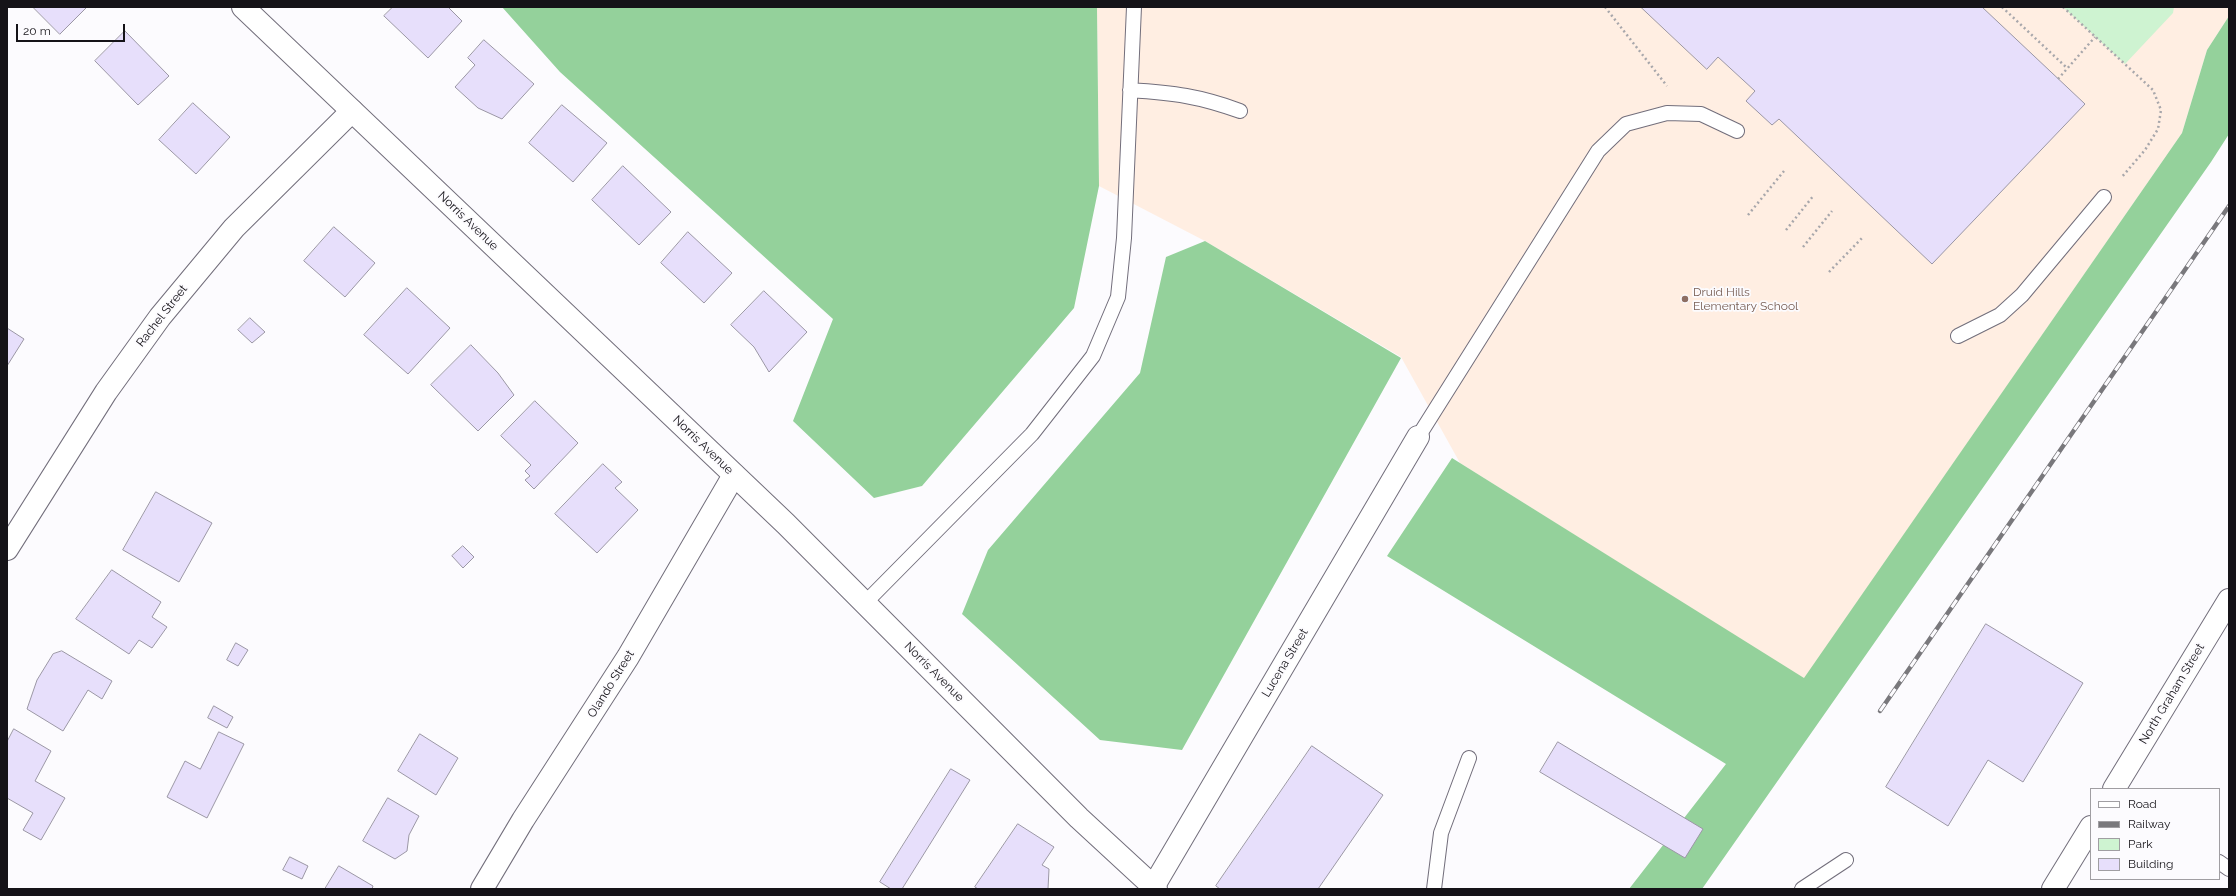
<!DOCTYPE html>
<html>
<head>
<meta charset="utf-8">
<style>
  body { margin:0 }
  #map { position:relative; width:2236px; height:896px; overflow:hidden; background:#fcfbfe; font-family:Raleway,sans-serif }
  canvas { display:block }
  .frame { position:absolute; inset:0; border:8px solid #151318; pointer-events:none }
  .legend { position:absolute; left:2090px; top:788px; width:130px; height:92px; box-sizing:border-box; background:#fcfbfe; border:1px solid #a09ea2; margin:0; padding:5px 7px; list-style:none; font-size:12px; color:#151318 }
  .legend li { display:flex; align-items:center; gap:8px; height:20px }
  .legend b { width:20px; border:1px solid #a09ea2 }
  .scale { position:absolute; left:16px; top:24px; width:109px; height:18px; box-sizing:border-box; border:2px solid #151318; border-top:0; padding-left:5px; font-size:12px; line-height:14px; white-space:nowrap; color:#151318; -webkit-text-stroke:3px #fcfbfe; paint-order:stroke }
</style>
</head>
<body>
<div id="map">
<canvas width="2236" height="896"></canvas>
<div class="frame"></div>
<ul class="legend">
<li><b style="height:5px;background:#fff"></b>Road</li>
<li><b style="height:5px;background:#79787c"></b>Railway</li>
<li><b style="height:11px;background:#cef3d1"></b>Park</li>
<li><b style="height:11px;background:#e7dffb"></b>Building</li>
</ul>
<div class="scale">20 m</div>
</div>
<script>
const context = document.querySelector('canvas').getContext('2d');
context.lineJoin = 'round';
function fillPath(path, color) {
  context.fillStyle = color;
  context.fill(path, 'evenodd');
}
function strokePath(path, color, width, dash) {
  context.strokeStyle = color;
  context.lineWidth = width;
  context.lineCap = dash ? 'butt' : 'round';
  context.setLineDash(dash || []);
  context.stroke(path);
}
function drawText(font, color, halo, rows, align = 'center') {
  context.font = font + ' Raleway,sans-serif';
  context.lineWidth = 3.5;
  context.setLineDash([]);
  context.textBaseline = 'middle';
  context.strokeStyle = halo;
  context.fillStyle = color;
  for (const [text, x, y, turn = 0] of rows) {
    context.save();
    context.translate(x, y);
    context.rotate((+turn || 0) * Math.PI / 180);
    context.textAlign = isNaN(turn) ? turn : align;
    if (halo) context.strokeText(text, 0, 0);
    context.fillText(text, 0, 0);
    context.restore();
  }
}
const education = new Path2D(`
  M1097,7H2229V16L2207,50L2182,133L1804,679L1460,463L1401,357L1205,241L1099,186Z`);
const green = new Path2D(`
  M2063,7H2174L2173,13L2125,64Z`);
const forest = new Path2D(`
  M502,7H1097L1099,186L1074,308L922,486L874,498L793,421L833,319L560,72Z
  M2229,16V134L2211,162L1702,889H1629L1726,764L1387,556L1452,458L1804,678L2182,133L2207,50Z
  M1205,241L1401,358L1182,750L1100,740L962,614L988,550L1140,373L1166,257Z`);
const building = new Path2D(`
  M33,7H87L60,34Z
  M393,7H448L462,21L428,58L384,16Z
  M1641,7H1982L2085,104L1932,264L1779,119L1772,125L1746,101L1755,91L1718,57L1707,69Z
  M125,31L169,76L138,105L95,61Z
  M484,40L534,84L502,119L478,108L455,87L475,65L468,58Z
  M193,103L230,137L196,174L159,140Z
  M562,105L607,143L573,182L529,143Z
  M623,166L671,212L639,245L592,200Z
  M334,227L375,263L345,297L304,261Z
  M688,232L732,273L704,303L661,263Z
  M407,288L450,328L408,374L364,335Z
  M764,291L807,332L769,372L754,347L731,325Z
  M250,318L265,332L252,343L238,330Z
  M7,328L24,339L7,366Z
  M471,345L498,373L514,395L478,431L431,385Z
  M535,401L578,443L534,489L525,480L530,476L525,471L531,465L501,436Z
  M603,464L622,482L615,488L638,510L597,553L555,514Z
  M156,492L212,523L179,582L123,550Z
  M463,546L474,557L463,568L452,556Z
  M112,570L161,602L152,617L167,627L152,648L139,640L129,654L76,619Z
  M1986,624L2083,683L2023,782L1988,760L1948,826L1886,787Z
  M236,643L248,650L238,666L227,660Z
  M62,651L112,681L102,699L88,690L63,731L27,709L37,680L53,654Z
  M214,706L233,717L227,728L208,718Z
  M14,729L51,751L35,781L65,798L41,840L23,830L33,813L7,798V742Z
  M219,732L244,744L207,818L167,797L185,761L200,769Z
  M420,734L458,758L436,795L398,771Z
  M1558,742L1703,829L1685,858L1540,772Z
  M1312,746L1383,795L1318,889H1220L1216,886Z
  M951,769L970,780L902,889H891L880,882Z
  M388,798L419,816L409,835L407,851L395,859L363,841Z
  M1018,824L1054,847L1042,865L1049,869L1048,889H978L975,887Z
  M290,857L308,866L302,879L283,870Z
  M339,866L373,886L372,889H325Z`);
const path = new Path2D(`
  M1605,7L1667,86
  M2002,7L2067,68
  M2063,7L2153,90L2161,110L2158,129L2145,150L2121,178
  M2058,79L2095,37
  M1748,215L1784,171
  M1786,230L1814,195
  M1803,247L1832,211
  M1829,272L1863,237`);
const lane = new Path2D(`
  M1130,90C1174,93 1199,96 1240,111
  M1958,336L2000,315L2022,295L2104,197
  M1418,437L1598,151L1626,124L1667,113L1701,114L1737,131
  M865,603L1032,434L1093,356L1118,297L1124,238L1134,7
  M2219,862L2229,869
  M1434,889L1441,833L1469,758
  M1802,889L1846,860`);
const street = new Path2D(`
  M7,549L106,392L160,317L234,228L352,111
  M482,889L523,820L628,657L734,475
  M1152,889L1418,437`);
const secondary = new Path2D(`
  M243,7L786,524L1079,818L1156,889
  M2114,789L2229,600
  M2053,889L2091,827`);
const rail = new Path2D(`
  M1880,711L2229,206`);
const markers = [
  [1685,299,4,"#8d6e63"]
];
const streetNames = [
  ["Norris Avenue",468,221,44],
  ["Rachel Street",162,316,-52],
  ["Norris Avenue",703,445,44],
  ["Lucena Street",1285,663,-59],
  ["Norris Avenue",934,672,45],
  ["Olando Street",611,684,-58],
  ["North Graham Street",2172,694,-59]
];
const educationNames = [
  ["Druid Hills",1693,292],
  ["Elementary School",1693,306]
];
fillPath(education, '#ffeee2');
fillPath(green, '#cef3d1');
fillPath(forest, '#94d19b');
fillPath(building, '#e7dffb');
strokePath(building, '#9b97a5', 1);
strokePath(lane, '#726e7b', 16);
strokePath(street, '#726e7b', 24);
strokePath(secondary, '#726e7b', 24);
strokePath(path, '#a8a7ab', 2.5, [2, 3]);
strokePath(lane, '#fff', 14);
strokePath(street, '#fff', 22);
strokePath(secondary, '#fff', 22);
strokePath(rail, '#79787c', 4.5);
strokePath(rail, '#fcfbfe', 3, [9]);
for (const [x, y, r, color] of markers) {
  const dot = new Path2D();
  dot.arc(x, y, r, 0, 2 * Math.PI);
  context.fillStyle = color;
  context.fill(dot);
  strokePath(dot, '#fcfbfe', 1.5);
}
drawText('12px', '#151318', '#fcfbfe', streetNames);
drawText('12px', '#785e54', '#fcfbfe', educationNames, 'left');
</script>
</body>
</html>
